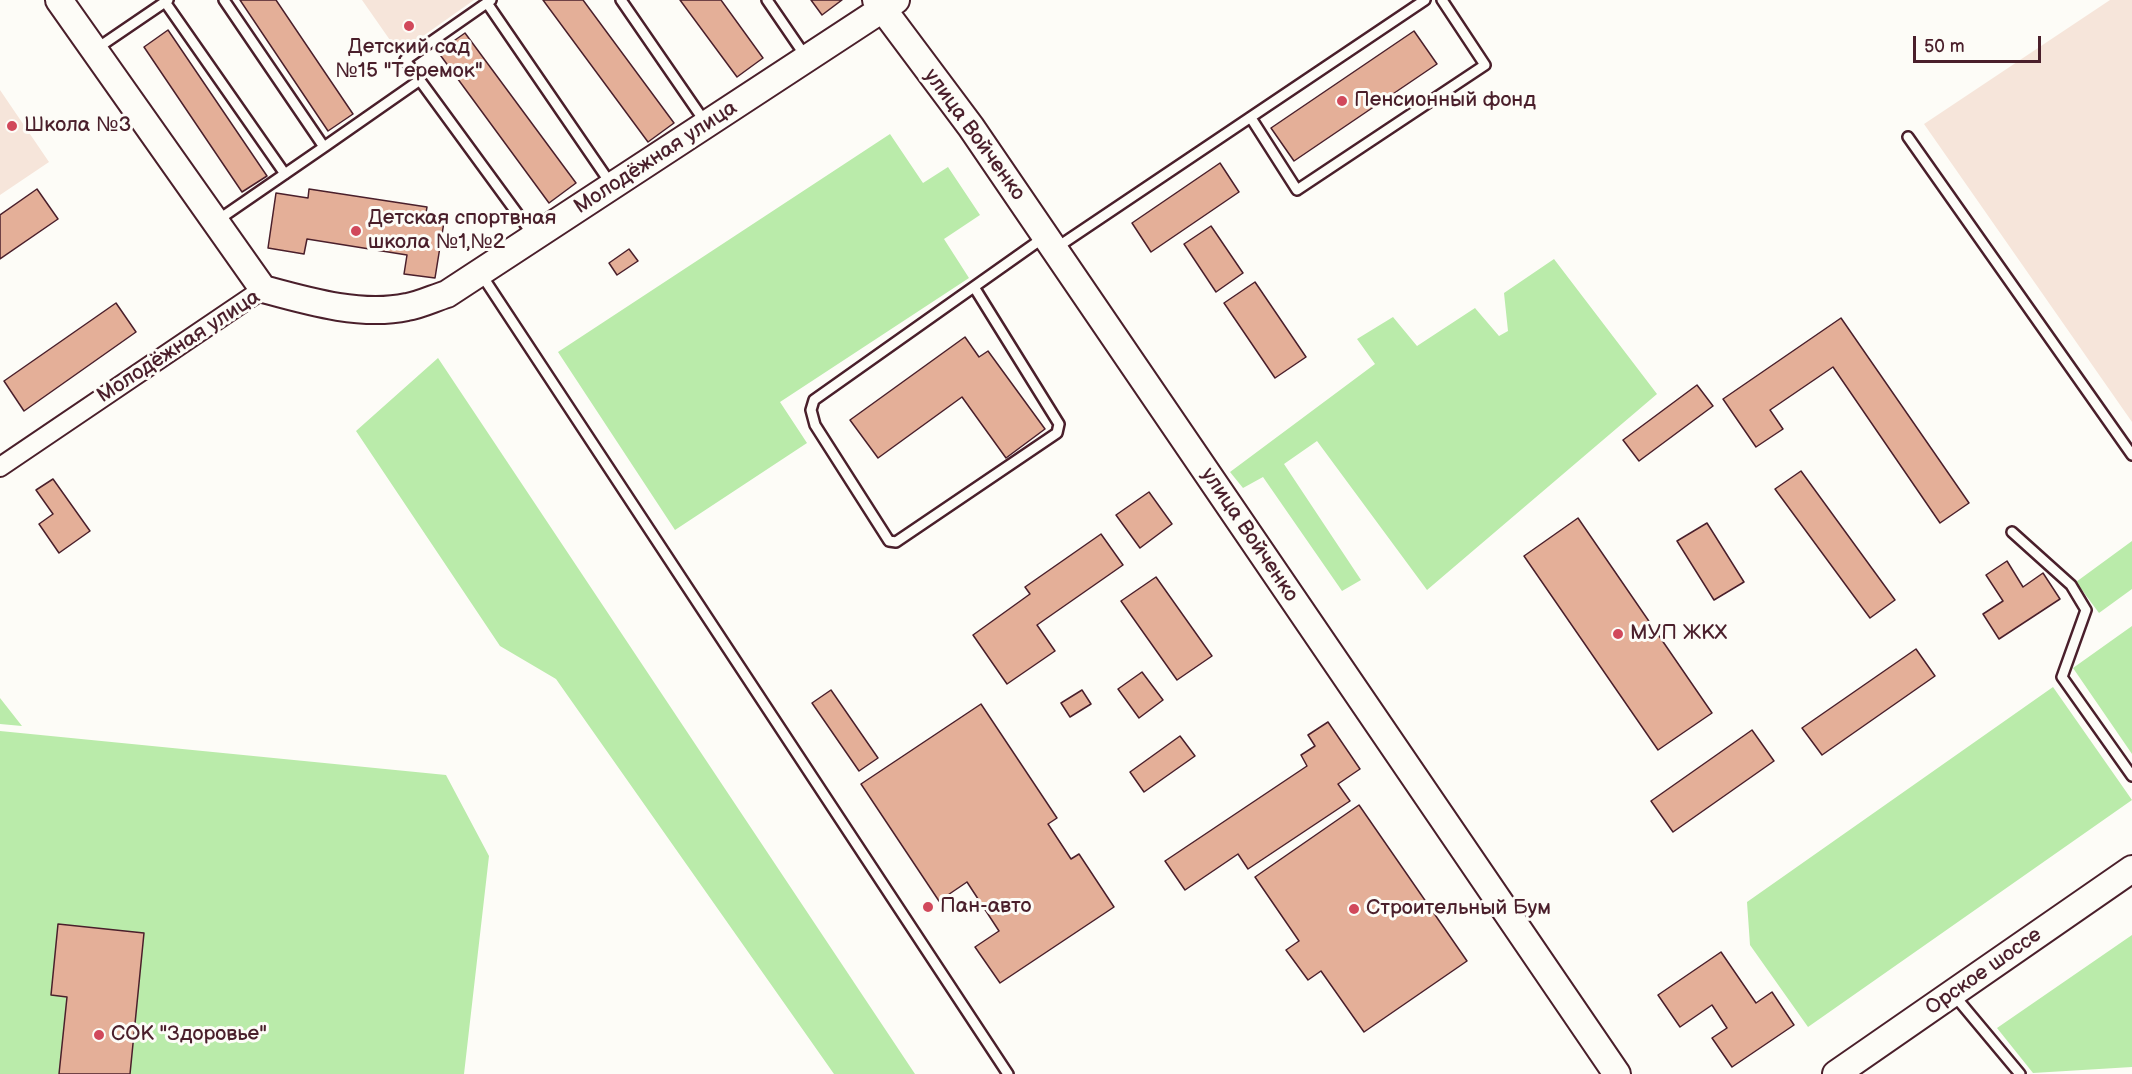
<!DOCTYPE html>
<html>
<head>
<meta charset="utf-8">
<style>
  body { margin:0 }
  #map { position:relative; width:2132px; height:1074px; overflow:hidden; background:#fdfcf7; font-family:"Balsamiq Sans",sans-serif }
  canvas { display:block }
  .scale { position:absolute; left:1913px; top:36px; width:128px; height:27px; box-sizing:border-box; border:3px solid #4a1f2b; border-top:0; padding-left:8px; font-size:18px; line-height:21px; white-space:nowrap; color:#4a1f2b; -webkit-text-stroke:4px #fdfcf7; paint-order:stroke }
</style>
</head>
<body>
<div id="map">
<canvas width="2132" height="1074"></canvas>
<div class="scale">50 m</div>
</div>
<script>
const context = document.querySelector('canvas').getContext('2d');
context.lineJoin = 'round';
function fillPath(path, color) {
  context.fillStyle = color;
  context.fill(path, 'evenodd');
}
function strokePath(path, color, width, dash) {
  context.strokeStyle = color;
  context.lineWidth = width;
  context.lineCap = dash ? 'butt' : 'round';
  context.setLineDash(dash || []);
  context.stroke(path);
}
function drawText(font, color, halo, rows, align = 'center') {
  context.font = font + ' "Balsamiq Sans",sans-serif';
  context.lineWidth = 6;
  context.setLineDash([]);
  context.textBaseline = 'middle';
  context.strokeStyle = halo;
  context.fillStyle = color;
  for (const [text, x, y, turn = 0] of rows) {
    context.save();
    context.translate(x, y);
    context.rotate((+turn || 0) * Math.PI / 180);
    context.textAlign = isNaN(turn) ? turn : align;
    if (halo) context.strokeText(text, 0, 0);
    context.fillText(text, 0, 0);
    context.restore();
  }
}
const built = new Path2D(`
  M362,0H474L399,53Z
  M2110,0H2132V422L1924,124Z
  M0,90L49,162L0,195Z`);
const green = new Path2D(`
  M890,134L923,183L948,167L980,215L944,239L969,278L780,402L807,443L675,530L558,352Z
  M1554,259L1657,394L1427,590L1317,441L1284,464L1361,580L1342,591L1263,477L1243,488L1230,472L1375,364L1357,339L1393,317L1417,346L1475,308L1499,336L1508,331L1504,293Z
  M438,358L915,1074H834L556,679L500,646L356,431Z
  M2132,541V589L2099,613L2076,582Z
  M2132,626V754L2073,668Z
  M2053,687L2132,800L1808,1027L1750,945L1747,902Z
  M0,698L22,726L0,724Z
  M0,731L446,775L489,856L464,1074H0Z
  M2132,935V1067L2033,1073L1997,1028Z`);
const building = new Path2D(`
  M240,0H276L353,114L328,131Z
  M543,0H583L674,123L648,142Z
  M680,0H721L763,58L737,77Z
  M811,0H842L822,15Z
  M168,30L267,176L242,192L144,47Z
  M1414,31L1437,64L1294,161L1271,128Z
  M465,33L576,183L549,203L438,52Z
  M1220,163L1239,192L1151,252L1132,223Z
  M37,189L58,219L0,259V215Z
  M309,189L427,207L425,219L444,222L435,278L404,274L407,255L307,239L304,254L268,248L276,193L308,198Z
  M1211,226L1243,273L1216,292L1184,244Z
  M629,249L638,261L617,275L609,263Z
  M1255,282L1306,357L1275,378L1224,303Z
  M116,303L136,332L24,411L4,381Z
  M1841,318L1969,503L1940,523L1833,367L1770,410L1783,429L1756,447L1723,399Z
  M965,337L979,357L988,351L1045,429L1006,458L962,397L878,458L850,420Z
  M1697,385L1713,406L1639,461L1623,440Z
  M1801,471L1895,600L1870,618L1775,489Z
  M53,479L90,531L59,553L39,524L53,514L36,490Z
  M1149,492L1172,524L1140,548L1116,515Z
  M1578,518L1712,713L1658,750L1524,556Z
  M1707,523L1744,582L1714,600L1677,541Z
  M1101,534L1123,565L1037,625L1055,651L1007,684L973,635L1030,594L1025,587Z
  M2007,561L2023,587L2043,573L2060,599L1999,639L1983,614L2003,601L1986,575Z
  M1156,577L1212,656L1177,680L1121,601Z
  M1916,649L1935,676L1822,755L1802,728Z
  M1142,672L1163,700L1139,718L1118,689Z
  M831,690L878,758L859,771L812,703Z
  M1082,690L1091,704L1070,717L1061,703Z
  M981,704L1057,818L1048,824L1071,859L1079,854L1114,907L1000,983L975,947L999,931L967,882L939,901L861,784Z
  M1328,722L1360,769L1338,784L1350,801L1248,869L1238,854L1185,890L1165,861L1307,766L1301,755L1315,746L1308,735Z
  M1752,730L1774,761L1673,832L1651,801Z
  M1180,736L1195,756L1144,792L1130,772Z
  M1359,805L1467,961L1364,1032L1321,971L1308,980L1286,950L1299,941L1255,877Z
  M58,924L144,933L130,1074H59L67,997L51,995Z
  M1721,952L1756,1003L1772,992L1794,1025L1732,1067L1712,1038L1727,1028L1712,1005L1680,1027L1658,995Z`);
const service = new Path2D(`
  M491,0L405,60L533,235
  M621,0L705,122
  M767,0L806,57
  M165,2L285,174
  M487,3L611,184
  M96,49L168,0
  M1251,118L1297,190L1485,65L1442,0
  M1908,137L2132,455
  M324,147L420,80
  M218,220L324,147L224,0
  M1056,248L1425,0
  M481,274L1008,1074
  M974,287L1059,424L1057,433L896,542L889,541L815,425L811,410L814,400L1043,238
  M2012,532L2071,585L2086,610L2062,677L2132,776
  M1954,995L2020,1074`);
const minor = new Path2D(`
  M0,467L263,289`);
const secondary = new Path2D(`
  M59,0L263,289C307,301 361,317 407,307C420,305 434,298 447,294L896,0
  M876,0L971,127L1617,1074
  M1836,1074L2132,869`);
const markers = [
  [409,26,6,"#d1495b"],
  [1342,101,6,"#d1495b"],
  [12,126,6,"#d1495b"],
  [356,231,6,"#d1495b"],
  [1618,634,6,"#d1495b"],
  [928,907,6,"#d1495b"],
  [1354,909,6,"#d1495b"],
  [99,1035,6,"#d1495b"]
];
const poiNames = [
  ["Детский сад",409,48,"center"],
  ["№15 \"Теремок\"",409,72,"center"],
  ["Пенсионный фонд",1354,101],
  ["Школа №3",24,126],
  ["Детская спортвная",368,219],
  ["школа №1,№2",368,243],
  ["МУП ЖКХ",1630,634],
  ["Пан-авто",940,907],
  ["Строительный Бум",1366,909],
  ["СОК \"Здоровье\"",111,1035]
];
const streetNames = [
  ["улица Войченко",974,135,54],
  ["Молодёжная улица",656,158,-33],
  ["Молодёжная улица",179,347,-33],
  ["улица Войченко",1249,535,56],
  ["Орское шоссе",1984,972,-35]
];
fillPath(built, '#f6e5da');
fillPath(green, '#baebaa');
fillPath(building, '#e4af98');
strokePath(building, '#4a1f2b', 1.5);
strokePath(service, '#4a1f2b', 14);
strokePath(minor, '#4a1f2b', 22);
strokePath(secondary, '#4a1f2b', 30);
strokePath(service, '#fdfcf7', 9);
strokePath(minor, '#fdfcf7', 18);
strokePath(secondary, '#fdfcf7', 26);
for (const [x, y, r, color] of markers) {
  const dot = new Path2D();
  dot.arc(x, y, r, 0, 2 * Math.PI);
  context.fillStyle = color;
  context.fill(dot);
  strokePath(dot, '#fdfcf7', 2);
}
drawText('21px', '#4a1f2b', '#fdfcf7', poiNames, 'left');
drawText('21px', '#4a1f2b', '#fdfcf7', streetNames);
</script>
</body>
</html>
